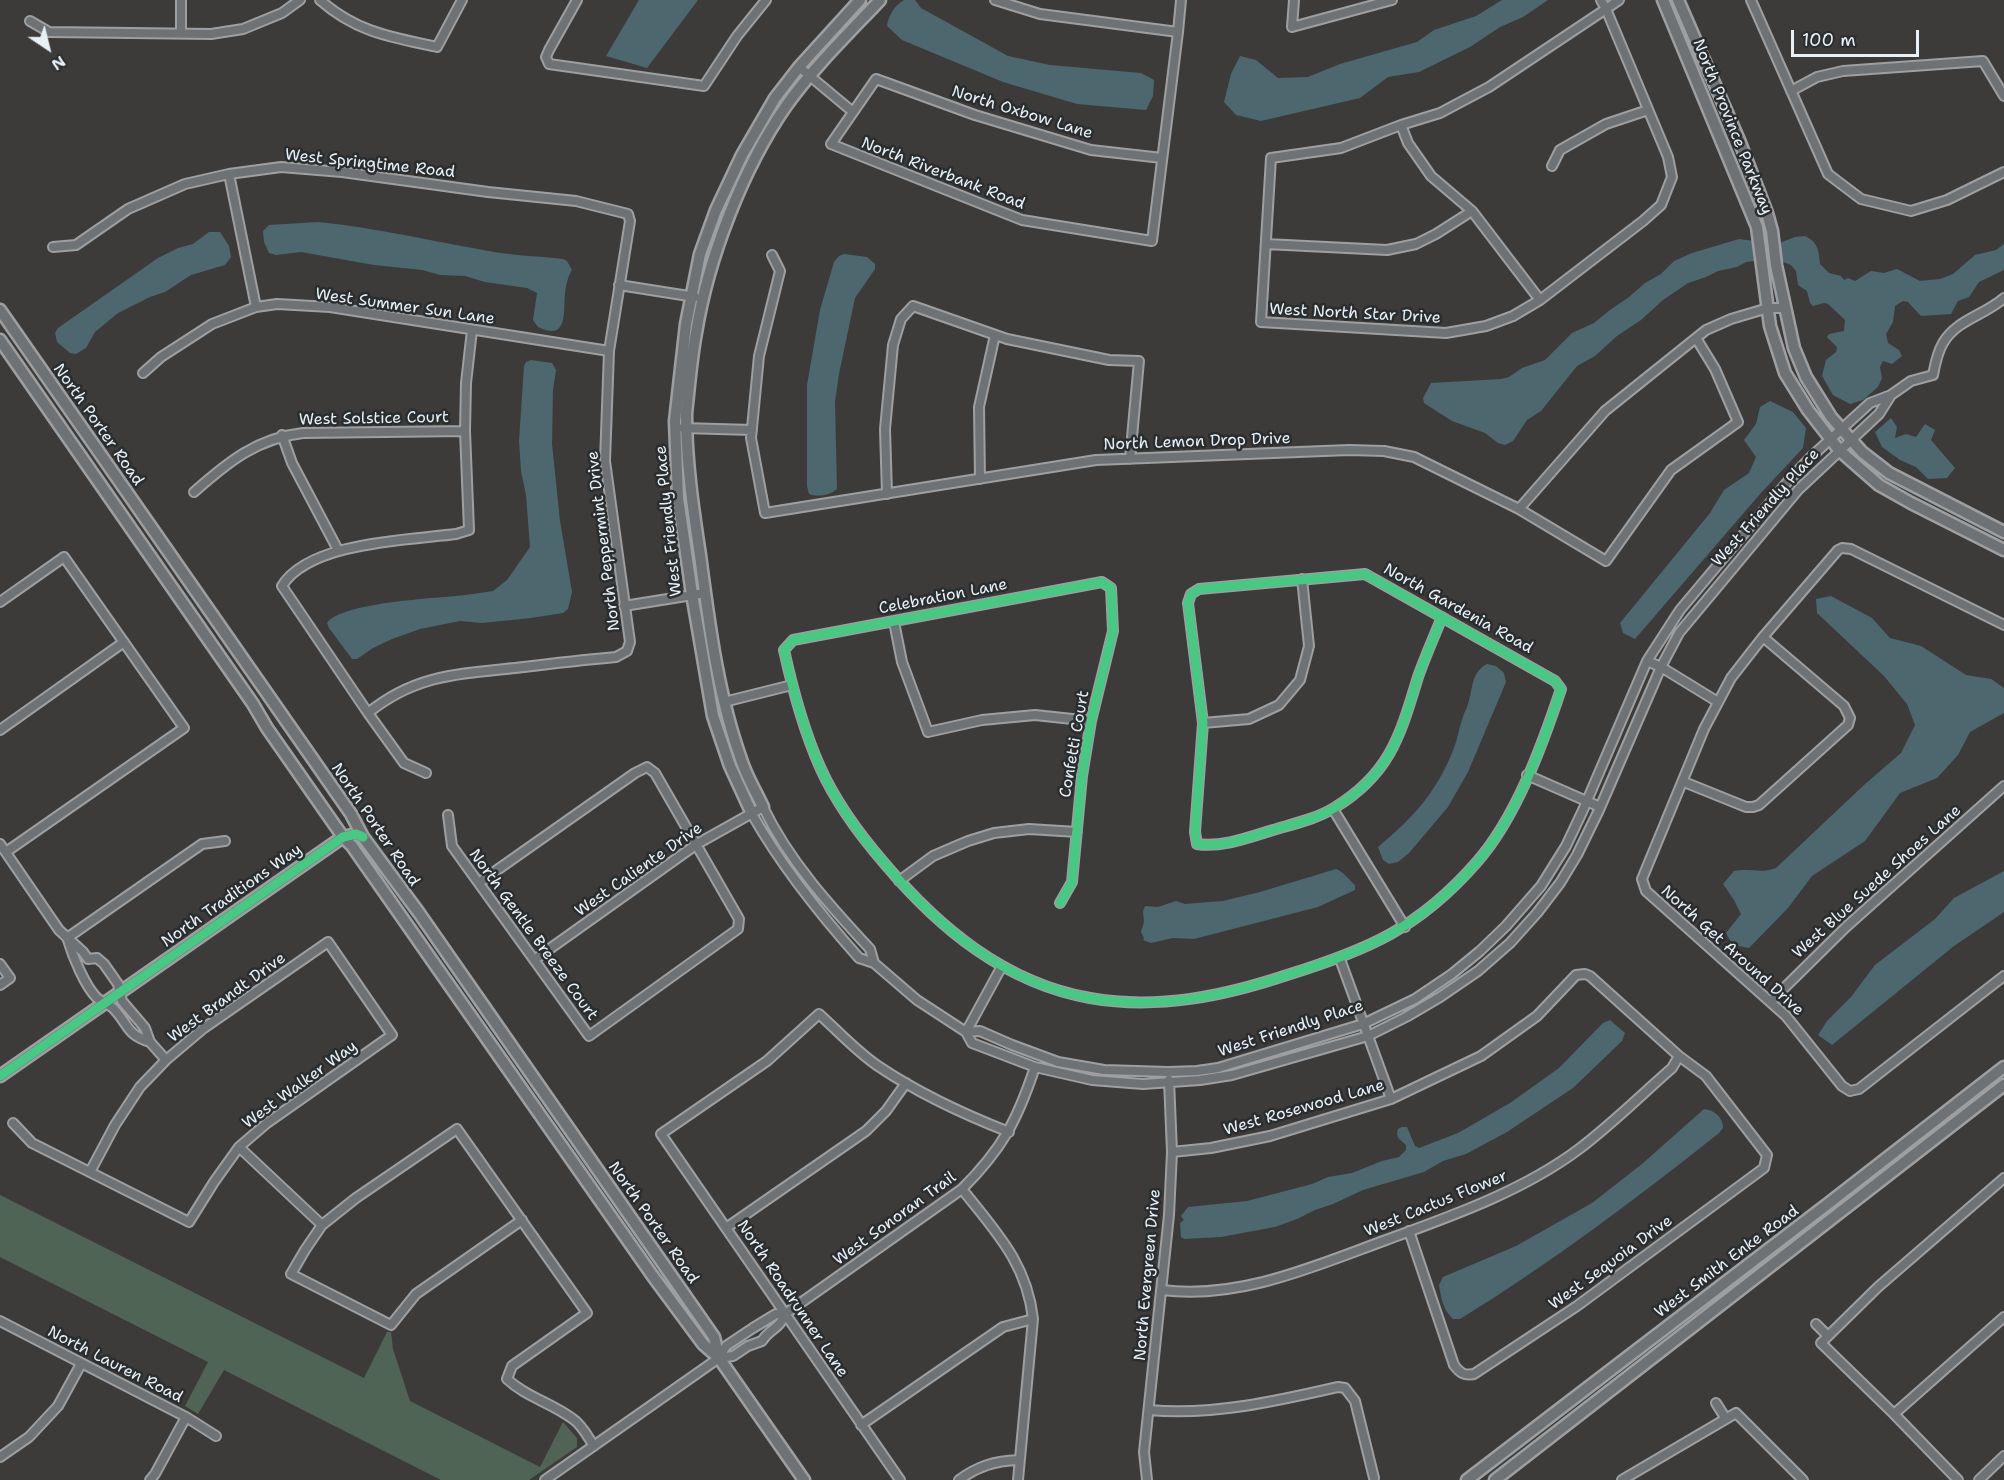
<!DOCTYPE html>
<html>
<head>
<meta charset="utf-8">
<style>
  body { margin:0 }
  #map { position:relative; width:2004px; height:1480px; overflow:hidden; background:#3c3b3a; font-family:"Shantell Sans",sans-serif }
  canvas { display:block }
  .north { position:absolute; left:18px; top:18px; width:60px; height:60px; -webkit-text-stroke:4px #2a2d2e; paint-order:stroke; rotate:145deg; font-size:16px; font-weight:700; line-height:24px; text-align:center; color:#e8f1f8 }
  .north::after { content:''; display:block; margin:auto; width:21px; height:27px; background:#e8f1f8; clip-path:polygon(50% 0,100% 100%,50% 72%,0 100%) }
  .scale { position:absolute; left:1791px; top:30px; width:128px; height:27px; box-sizing:border-box; border:3px solid #e8f1f8; border-top:0; padding-left:8px; font-size:18px; line-height:21px; white-space:nowrap; color:#e8f1f8; -webkit-text-stroke:4px #2a2d2e; paint-order:stroke }
</style>
</head>
<body>
<div id="map">
<canvas width="2004" height="1480"></canvas>
<div class="north">N</div>
<div class="scale">100 m</div>
</div>
<script>
const context = document.querySelector('canvas').getContext('2d');
context.lineJoin = 'round';
function fillPath(path, color) {
  context.fillStyle = color;
  context.fill(path, 'evenodd');
}
function strokePath(path, color, width, dash) {
  context.strokeStyle = color;
  context.lineWidth = width;
  context.lineCap = dash ? 'butt' : 'round';
  context.setLineDash(dash || []);
  context.stroke(path);
}
function drawText(font, color, halo, rows, align = 'center') {
  context.font = font + ' "Shantell Sans",sans-serif';
  context.lineWidth = 5;
  context.setLineDash([]);
  context.textBaseline = 'middle';
  context.strokeStyle = halo;
  context.fillStyle = color;
  for (const [text, x, y, turn = 0] of rows) {
    context.save();
    context.translate(x, y);
    context.rotate((+turn || 0) * Math.PI / 180);
    context.textAlign = isNaN(turn) ? turn : align;
    if (halo) context.strokeText(text, 0, 0);
    context.fillText(text, 0, 0);
    context.restore();
  }
}
const green = new Path2D(`
  M0,1195L364,1378L387,1332H391L393,1349L410,1401L540,1467L563,1422L577,1438V1447L529,1480H441L224,1370L198,1414L185,1406L208,1362L0,1257Z`);
const water = new Path2D(`
  M639,0H698L647,68L606,56Z
  M904,0H915L921,8L1008,56L1050,65L1141,73L1154,80L1153,96L1146,110L1077,104L1003,82L902,40L887,26C888,16 895,5 904,0Z
  M1502,0H1548L1523,17L1500,27L1470,47L1419,72L1388,77L1360,98L1261,121L1236,115L1224,102L1231,74L1240,56L1256,60L1278,78L1308,77L1340,64L1417,42L1434,30L1476,16Z
  M318,222C377,228 437,242 494,252C517,256 540,256 563,259L567,261L572,270C568,276 566,285 565,293C563,311 569,342 538,327L533,320L537,293L527,288L485,282L465,276L440,275L422,270L374,265L301,252L276,255L269,253L264,242L263,231L269,225Z
  M209,232H220L229,246L231,257L225,265L191,275L165,292L150,297L118,313L95,332L86,348L76,354L70,353L57,342L55,333L58,328L158,258L178,248L193,244Z
  M1805,236C1818,242 1819,251 1820,264L1829,273L1841,276L1844,280L1848,278L1855,281L1871,271L1884,273L1897,269L1920,281L1940,279L1953,274L1975,255L1996,250L2004,244V270L1979,282L1969,297L1958,301L1951,314L1921,316L1908,302L1903,301L1895,306L1893,322L1886,334L1888,343L1899,350L1902,356L1892,364L1883,361L1880,367L1882,378L1878,387L1863,400L1850,404L1833,395L1822,376L1826,360L1836,352L1837,347L1827,337L1829,334L1844,331L1845,320L1828,304L1824,303L1813,306L1810,303L1807,291L1798,285L1796,271L1791,265L1778,260H1765L1746,262L1737,267L1718,271L1706,277L1688,283L1663,300L1641,320L1617,336L1595,356L1577,366L1541,411L1527,420L1513,441L1505,445L1498,443L1485,433L1452,421L1424,403L1423,398L1431,383L1501,379L1509,377L1522,368L1545,360L1572,333L1594,323L1610,310L1629,297L1645,283L1661,274L1674,261L1692,253L1739,239L1777,244L1795,237Z
  M844,254L867,257L875,264V269L855,298L839,374L835,402L837,489C829,496 817,497 809,494L807,486V385L820,310L834,262L839,256Z
  M531,360L552,363L556,370L553,390L552,444L560,521L572,592L568,609L563,613L531,618L482,623L460,621L420,629L392,639L373,648L357,659H352L329,628L327,623C341,602 440,598 466,595C475,594 484,592 493,591L507,580L530,547L526,495L521,471L519,441L524,366L526,362Z
  M1770,401L1793,412L1806,428L1803,448L1760,494L1635,639L1623,633L1620,623L1710,513L1724,490L1749,473L1756,457L1744,440L1756,424L1760,407Z
  M1891,418L1897,427L1895,438L1906,434L1916,437L1925,424L1935,430L1931,440L1955,468L1947,478L1928,479L1916,467L1900,460L1882,447L1875,432Z
  M1831,596L1872,618L1890,638L1921,646L1966,675L1991,679L2004,688V713L1970,732L1958,755L1937,778L1900,793L1865,841L1812,876L1788,908L1749,948L1733,945L1726,933L1741,914L1734,900L1723,884L1734,871C1749,868 1761,874 1776,868L1864,785L1901,753L1915,725L1907,704L1884,676L1817,613L1816,599Z
  M1487,664L1496,666L1504,673L1506,682L1468,772L1448,807L1409,853L1398,862L1389,864L1383,860L1378,847C1413,818 1437,792 1454,748C1458,738 1459,727 1463,717C1464,712 1467,709 1468,704C1473,689 1471,672 1487,664Z
  M1336,869C1344,872 1349,880 1355,885V890L1318,907L1194,939L1173,938L1151,943L1143,940L1144,938L1141,932L1144,922L1143,911L1145,906L1158,907L1176,901L1185,904L1223,901L1260,892Z
  M2004,871V912L1954,946L1832,1045L1818,1035L1827,1021L1851,997L1875,965L1935,919L1954,898Z
  M1610,1020L1625,1033L1622,1041L1573,1088L1507,1132L1466,1154L1443,1161L1424,1172L1363,1190L1333,1204L1315,1210L1297,1219L1275,1227L1221,1237L1184,1239L1181,1237L1180,1223L1184,1220L1181,1216L1188,1207L1247,1201L1312,1184L1328,1177L1352,1173L1382,1161L1399,1157L1406,1150V1145C1400,1139 1395,1138 1398,1129L1402,1127H1407L1415,1146L1419,1148L1458,1133L1510,1103L1559,1068L1603,1023Z
  M1704,1109C1714,1110 1723,1117 1723,1128L1719,1133C1636,1199 1551,1263 1460,1319H1453C1443,1310 1441,1298 1439,1285L1443,1277L1516,1246L1592,1203L1642,1164Z`);
const street = new Path2D(`
  M320,0C356,32 391,37 437,47L462,0
  M577,0L549,50L546,57L549,64L704,86L737,36L766,0
  M995,0L1040,14L1178,32
  M1294,0L1292,27L1392,0
  M1601,0L1606,9L1668,157L1672,177L1661,205L1643,221L1540,300L1513,316L1486,326L1446,333L1261,322L1271,158L1341,148L1401,125L1440,113L1489,87L1606,9L1619,0
  M1751,0L1828,174L1861,199L1911,211L1947,200L2004,172
  M30,21L49,32L211,34L243,29L282,13L300,0
  M181,33V0
  M799,67L853,112
  M1791,91L1817,77L1843,71L1983,61L2004,96
  M1401,125L1408,143L1431,176L1472,211L1540,300
  M1162,158L1091,150L975,115L876,79L831,144L1022,220L1152,241L1178,32L1181,0
  M1552,166L1560,150L1606,124L1648,110
  M229,174L256,307
  M1266,244L1387,250L1416,244L1436,234L1472,211
  M53,247L76,245L128,209L185,184L229,174L281,167L342,172L488,192L576,201L628,214L630,221L609,351L605,461L630,642L627,651L616,657C582,660 548,664 515,668C457,674 415,675 368,713
  M772,255L780,271L759,356L751,438L765,513L1096,460L1349,450L1384,451L1414,457L1519,509L1606,561L1671,470L1738,422L1715,369L1696,338
  M619,285L695,297
  M143,373L161,357L212,324L256,307L277,304L330,307L609,351
  M683,428L752,430
  M282,435L292,463L338,550
  M980,479L979,407L995,335
  M194,492C228,462 257,438 303,433L465,431
  M887,494L885,429L893,345L901,319L913,306L1007,339L1109,360L1139,361L1130,459
  M1519,509L1605,411L1706,330L1731,319L1768,308H1786
  M0,602L64,557L184,728L6,852
  M624,606L705,593
  M894,622L902,662L928,732L982,720L1035,715L1091,721
  M2004,625L1851,549L1842,548L1838,550L1763,637L1731,678L1704,729L1642,879L1646,891L1786,1016L1842,1086L1850,1091L1859,1089L2004,976
  M1647,661L1661,667L1718,702
  M724,702L792,685
  M1203,723L1249,719L1279,705L1300,680L1309,646L1302,579
  M0,730L124,642
  M426,773L404,763L368,713L282,586C309,542 408,540 456,534L469,530L465,431L466,383L472,330
  M1527,775L1600,807
  M1684,782L1746,807H1753L1759,805L1848,725L1850,718L1844,706L1763,637
  M1333,809L1405,927
  M752,814C782,867 819,913 859,958L874,963L917,1000L966,1032L972,1043L1035,1067L1092,1080L1143,1084L1200,1080L1232,1075L1368,1036L1406,1017L1440,997L1478,971L1510,943L1537,913L1560,883L1577,855L1599,810L1661,667L1679,633L1799,489L1879,414L1891,395
  M448,815L452,846L589,1036L738,929L739,919L655,773L647,767L635,773L480,882
  M0,844L59,930L83,952L88,959L97,958L104,964L118,984L122,1001L145,1028L150,1042L166,1060
  M899,881L933,856L968,841L994,833L1029,829L1077,832
  M1060,903L1072,882L1082,776L1091,721L1113,631L1111,588L1102,582L793,640L784,650C793,691 803,729 820,767C836,803 859,834 885,864C939,928 1005,983 1090,998C1158,1010 1224,996 1287,975C1368,950 1419,928 1476,863C1516,818 1542,746 1561,689L1555,681L1365,574L1199,589L1191,594L1188,603L1203,723L1195,832L1197,844C1221,848 1250,837 1273,830C1293,824 1316,819 1334,808C1390,774 1400,736 1418,677C1425,657 1434,637 1442,617
  M67,938L202,844L225,841
  M68,940C73,957 85,986 97,998C102,1002 108,1004 113,1008C129,1024 125,1034 150,1042
  M1340,959L1391,1099
  M534,960L697,844L763,807C789,861 830,906 870,949L874,963
  M0,964L10,978L0,985
  M1771,1001L1846,927L2004,786
  M966,1032L980,1031L1012,1045L1058,1062L1104,1070L1168,1072L1197,1071L1218,1068L1363,1024L1415,999L1452,974L1480,951L1506,926L1541,886L1566,846L1583,810L1647,661L1680,610L1789,480L1812,456L1870,403L1891,395L1911,381L1933,375C1935,365 1937,353 1943,343C1956,320 1985,315 2004,298
  M966,1032L1002,966
  M13,1123L32,1143L189,1222L214,1182L239,1147L267,1123L392,1035L328,942L204,1028L166,1060L140,1087L115,1125L90,1172
  M239,1147L322,1225
  M1172,1152L1211,1148L1270,1136L1391,1099L1481,1056L1537,1016L1576,975L1585,974L1590,976L1679,1056L1706,1076L1767,1155L1764,1168L1577,1306L1474,1374C1464,1376 1460,1373 1454,1365L1409,1231
  M962,1189C995,1231 1027,1263 1033,1319L1018,1480
  M522,1220L416,1294L391,1325L291,1274L305,1250L322,1225L356,1198L457,1129L587,1313L512,1366L507,1379C526,1397 552,1403 573,1419C582,1425 588,1437 594,1446
  M726,1228L866,1131L886,1111L906,1083
  M1162,1290C1239,1300 1315,1266 1386,1240C1452,1216 1523,1191 1579,1149C1612,1124 1641,1095 1672,1068L1679,1056
  M0,1321L186,1417L216,1436
  M1816,1324L1828,1336
  M719,1358L733,1356L748,1346L762,1341C769,1329 780,1329 785,1314
  M1716,1403L1726,1419
  M1149,1410C1212,1416 1277,1401 1338,1387L1345,1388L1355,1401L1374,1478
  M1894,1414L2004,1317
  M861,1425L1003,1327L1033,1319
  M0,1457L29,1437L58,1406L81,1364
  M150,1480L155,1474L186,1417
  M545,1480L719,1358L726,1346L753,1328L776,1314H785L962,1189C1002,1149 1017,1121 1035,1067
  M900,1480L661,1134L767,1061L819,1014C838,1031 856,1051 878,1066C918,1093 963,1114 1009,1132
  M959,1480C978,1466 995,1461 1018,1460
  M1147,1480L1144,1452L1169,1215L1172,1152L1169,1080
  M1622,1480L1736,1413L1803,1480
  M1958,1480L1894,1414L1821,1343L1878,1287L2004,1178
  M1979,1480L2004,1456`);
const secondary = new Path2D(`
  M1663,0L1757,227L1770,326L1785,373L1808,410L1839,450L1879,485L1911,503L2004,550
  M1678,0L1739,140L1767,213L1772,231L1776,265L1794,348L1806,377L1831,417L1862,452L1889,473L2004,532
  M0,310L351,814L363,837L419,913L714,1337L719,1358
  M0,340L253,704L267,728L343,837L352,846L652,1275L703,1344L719,1358L804,1480
  M763,807C756,792 747,777 742,762C718,696 709,624 700,555C693,509 686,461 686,414C689,387 691,360 696,333C708,258 743,168 786,106C813,68 848,34 880,0
  M752,814L730,766L713,716L692,594L678,498L675,421L686,324L700,254L716,210L742,155L775,98L799,67L860,0
  M0,1076L343,837L356,834L363,837
  M1467,1480L1829,1203L2004,1067
  M1495,1480L2004,1085`);
const cycleway = new Path2D(`
  M1060,903L1072,882L1082,776L1091,721L1113,631L1111,588L1102,582L793,640L784,650C793,691 803,729 820,767C836,803 859,834 885,864C939,928 1005,983 1090,998C1158,1010 1224,996 1287,975C1368,950 1419,928 1476,863C1516,818 1542,746 1561,689L1555,681L1365,574L1199,589L1191,594L1188,603L1203,723L1195,832L1197,844C1221,848 1250,837 1273,830C1293,824 1316,819 1334,808C1390,774 1400,736 1418,677C1425,657 1434,637 1442,617
  M0,1076L343,837L356,834L363,837`);
const streetNames = [
  ["North Oxbow Lane",1022,113,17],
  ["North Province Parkway",1732,127,68],
  ["West Springtime Road",370,164,6],
  ["North Riverbank Road",943,174,21],
  ["West Summer Sun Lane",405,307,8],
  ["West North Star Drive",1355,314,3],
  ["West Solstice Court",374,419,-1],
  ["North Porter Road",98,425,55],
  ["North Lemon Drop Drive",1197,442,-2],
  ["West Friendly Place",1766,508,-48],
  ["West Friendly Place",669,521,-96],
  ["North Peppermint Drive",604,541,-97],
  ["Celebration Lane",943,597,-11],
  ["North Gardenia Road",1458,609,29],
  ["Confetti Court",1075,744,-80],
  ["North Porter Road",375,825,56],
  ["West Caliente Drive",639,870,-35],
  ["West Blue Suede Shoes Lane",1877,882,-42],
  ["North Traditions Way",232,896,-35],
  ["North Gentle Breeze Court",533,935,54],
  ["North Get Around Drive",1732,951,42],
  ["West Brandt Drive",227,998,-36],
  ["West Friendly Place",1291,1029,-18],
  ["West Walker Way",300,1085,-36],
  ["West Rosewood Lane",1304,1108,-16],
  ["West Cactus Flower",1436,1204,-22],
  ["West Sonoran Trail",895,1219,-36],
  ["North Porter Road",653,1223,55],
  ["West Smith Enke Road",1727,1262,-37],
  ["West Sequoia Drive",1611,1263,-36],
  ["North Evergreen Drive",1148,1275,-85],
  ["North Roadrunner Lane",792,1299,56],
  ["North Lauren Road",115,1365,27]
];
fillPath(green, '#4f6454');
fillPath(water, '#4d676e');
strokePath(street, '#9d9fa0', 12);
strokePath(secondary, '#9d9fa0', 15);
strokePath(street, '#6f7275', 8);
strokePath(secondary, '#6f7275', 10);
strokePath(cycleway, '#46c982', 9);
drawText('16px', '#e8f1f8', '#2a2d2e', streetNames);
</script>
</body>
</html>
